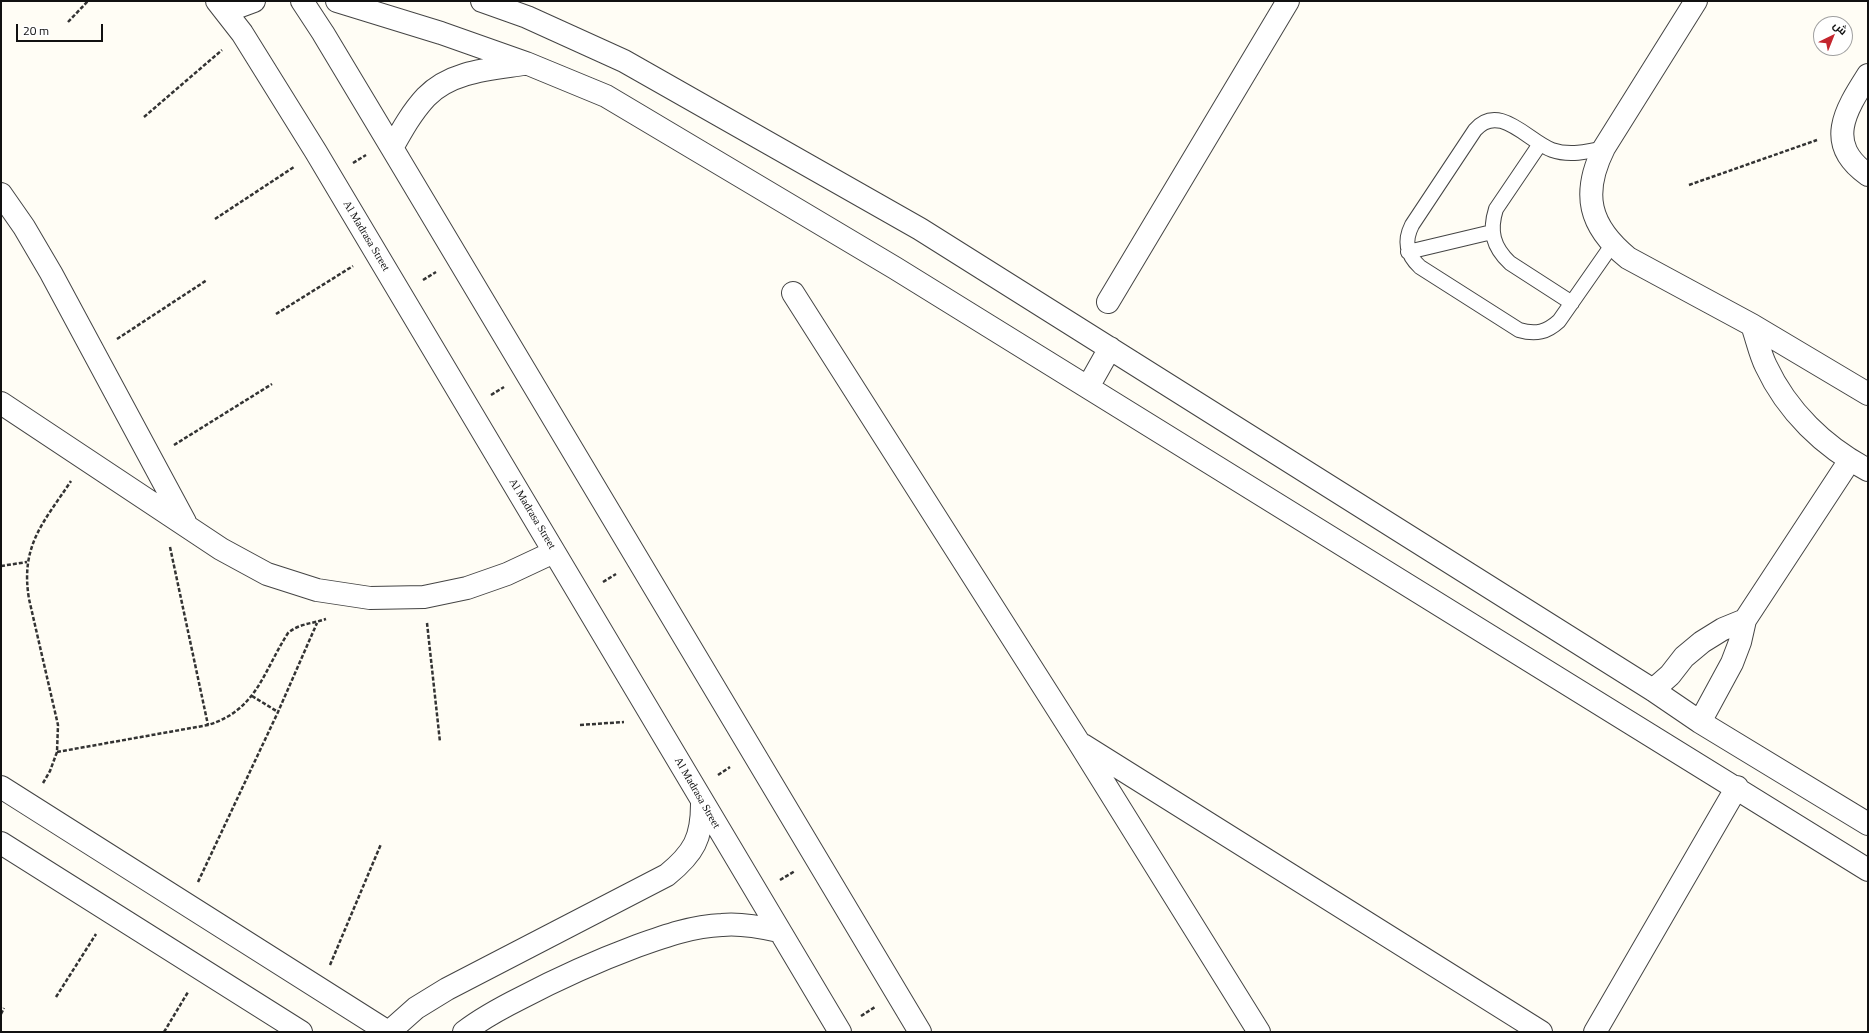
<!DOCTYPE html>
<html>
<head>
<meta charset="utf-8">
<style>
  body { margin:0 }
  #map { position:relative; width:1869px; height:1033px; overflow:hidden; background:#fffdf5; font-family:Georgia,Cairo,serif }
  canvas { display:block }
  .frame { position:absolute; inset:0; border:2px solid #111; pointer-events:none }
  .north { position:absolute; left:1813px; top:16px; width:40px; height:40px; box-sizing:border-box; background:#fff; border:1px solid #a0a0a0; border-radius:50%; rotate:43deg; font-size:11px; font-weight:700; line-height:16px; text-align:center; color:#111 }
  .north::after { content:''; display:block; margin:auto; width:14px; height:18px; background:#c4262e; clip-path:polygon(50% 0,100% 100%,50% 72%,0 100%) }
  .scale { position:absolute; left:16px; top:24px; width:87px; height:18px; box-sizing:border-box; border:2px solid #111; border-top:0; padding-left:5px; font-size:12px; line-height:14px; white-space:nowrap; color:#111; -webkit-text-stroke:3px #fff; paint-order:stroke }
</style>
</head>
<body>
<div id="map">
<canvas width="1869" height="1033"></canvas>
<div class="frame"></div>
<div class="north">ش</div>
<div class="scale">20 m</div>
</div>
<script>
const context = document.querySelector('canvas').getContext('2d');
context.lineJoin = 'round';
function strokePath(path, color, width, dash) {
  context.strokeStyle = color;
  context.lineWidth = width;
  context.lineCap = dash ? 'butt' : 'round';
  context.setLineDash(dash || []);
  context.stroke(path);
}
function drawText(font, color, halo, rows, align = 'center') {
  context.font = font + ' Georgia,serif';
  context.lineWidth = 4;
  context.setLineDash([]);
  context.textBaseline = 'middle';
  context.strokeStyle = halo;
  context.fillStyle = color;
  for (const [text, x, y, turn = 0] of rows) {
    context.save();
    context.translate(x, y);
    context.rotate((+turn || 0) * Math.PI / 180);
    context.textAlign = isNaN(turn) ? turn : align;
    if (halo) context.strokeText(text, 0, 0);
    context.fillText(text, 0, 0);
    context.restore();
  }
}
const path = new Path2D(`
  M68,22L88,1
  M144,117L222,50
  M353,163L366,155
  M1689,185L1817,140
  M215,219L294,167
  M423,280L436,272
  M276,314L353,266
  M117,339L207,280
  M491,395L504,387
  M174,445L272,384
  M170,547L208,725
  M1,566L27,562
  M603,582L616,574
  M427,623L440,742
  M252,696L278,712
  M580,725L624,722
  M57,752L208,725C257,710 263,672 288,633C300,623 312,624 326,619
  M718,775L730,767
  M43,783L50,771L57,752L58,725L29,599C20,545 44,522 71,481
  M780,880L795,871
  M198,882L278,712L317,623
  M330,965L381,844
  M56,997L96,934
  M1,1014L4,1008
  M861,1016L875,1007
  M164,1032L188,992`);
const service = new Path2D(`
  M1540,144L1496,209C1489,231 1493,247 1510,263L1572,303
  M1604,148C1587,152 1569,156 1552,150C1528,141 1499,102 1475,130L1412,225C1404,241 1406,254 1420,267L1519,330C1536,335 1547,332 1559,321L1612,245
  M1408,252L1492,232`);
const minor = new Path2D(`
  M217,1L242,33L316,152L840,1032
  M302,1L323,33L392,148L920,1032
  M337,1L441,33L526,63L606,96L895,268L1868,870
  M482,1L527,17L624,61L920,229L1653,690L1700,722L1868,824
  M1696,1L1604,148C1581,194 1589,226 1628,258L1752,325L1868,394
  M227,11L254,1
  M1868,75C1845,111 1824,144 1868,175
  M392,148C402,130 412,112 426,97C451,71 491,69 524,64
  M1,194L24,227L51,273L185,522
  M793,293L1078,741L1259,1032
  M1108,302L1288,1
  M1752,325C1757,339 1760,354 1766,366C1787,411 1824,447 1868,470
  M1088,387L1110,348
  M1,403L221,549L267,574L317,590L370,598L424,597L467,588L507,574L554,552
  M1653,690L1670,675L1684,657L1702,642L1723,629L1745,620
  M1700,722L1732,663L1740,642L1745,620L1850,460
  M1083,745L1541,1032
  M1,787L388,1032
  M1,843L301,1032
  M389,1032L416,1008L447,989L667,875C694,853 702,838 702,804
  M464,1032C481,1019 501,1008 521,998C559,978 597,961 637,946C665,936 693,926 722,925C741,923 761,927 779,931
  M1595,1032L1737,787`);
const streetNames = [
  ["Al Madrasa Street",366,236,59],
  ["Al Madrasa Street",532,514,59],
  ["Al Madrasa Street",697,793,60]
];
strokePath(service, '#444', 16);
strokePath(minor, '#444', 24);
strokePath(path, '#333', 2.5, [4, 2]);
strokePath(service, '#fff', 14);
strokePath(minor, '#fff', 22);
drawText('11px', '#111', '#fff', streetNames);
</script>
</body>
</html>
